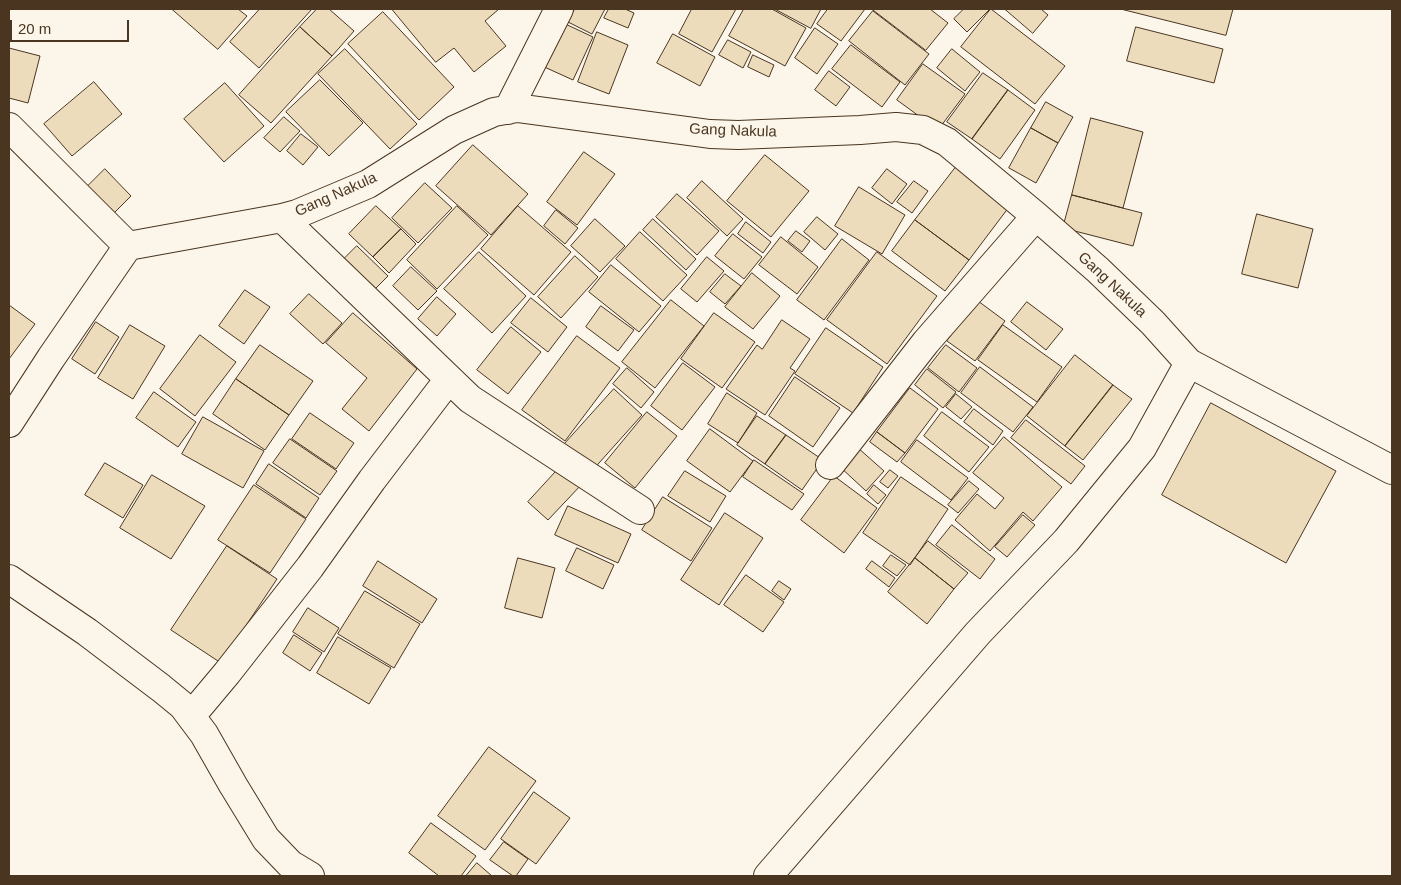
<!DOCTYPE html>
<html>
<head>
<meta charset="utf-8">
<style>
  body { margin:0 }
  #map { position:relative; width:1401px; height:885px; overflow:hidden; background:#fbf6e9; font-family:Helvetica,sans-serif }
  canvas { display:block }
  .frame { position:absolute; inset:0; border:10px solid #4a3520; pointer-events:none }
  .scale { position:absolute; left:10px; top:20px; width:119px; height:22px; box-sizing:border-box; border:2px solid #4a3520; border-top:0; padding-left:6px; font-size:15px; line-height:18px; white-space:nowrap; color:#4a3520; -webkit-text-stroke:4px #fbf6e9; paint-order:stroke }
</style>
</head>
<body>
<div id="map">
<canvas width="1401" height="885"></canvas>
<div class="frame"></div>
<div class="scale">20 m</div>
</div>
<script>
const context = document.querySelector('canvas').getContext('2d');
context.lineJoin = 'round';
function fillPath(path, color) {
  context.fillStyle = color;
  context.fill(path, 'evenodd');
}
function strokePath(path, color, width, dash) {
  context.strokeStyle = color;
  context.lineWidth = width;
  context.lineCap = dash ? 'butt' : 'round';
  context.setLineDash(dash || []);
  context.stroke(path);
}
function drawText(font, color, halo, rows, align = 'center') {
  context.font = font + ' Helvetica,sans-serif';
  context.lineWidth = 4;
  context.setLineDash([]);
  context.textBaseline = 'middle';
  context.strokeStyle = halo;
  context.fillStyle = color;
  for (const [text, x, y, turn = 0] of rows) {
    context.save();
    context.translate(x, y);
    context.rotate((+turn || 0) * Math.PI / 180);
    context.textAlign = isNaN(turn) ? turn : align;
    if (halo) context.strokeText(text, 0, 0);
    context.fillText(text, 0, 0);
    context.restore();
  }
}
const building = new Path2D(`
  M172,9H238L247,16L218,49Z
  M260,9H312L259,68L230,42Z
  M317,9H329L354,31L332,56L300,27Z
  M392,9H499L485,21L506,46L474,72L454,48L436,62Z
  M575,9H605L592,34L568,22Z
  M609,9H625L634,13L628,28L604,18Z
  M692,9H736L712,52L679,34Z
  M744,9H772L806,28L785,66L729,36Z
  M775,9H821L811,28Z
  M828,9H865L841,41L817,24Z
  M872,9H930L948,23L926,50Z
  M964,9H990L967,32L954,19Z
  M991,9L1065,66L1035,104L961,47Z
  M1005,9H1041L1048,15L1033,33Z
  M1121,9H1233L1226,35Z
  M873,11L929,54L905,85L849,41Z
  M383,12L454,87L419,120L348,44Z
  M559,21L593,37L573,80L540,65Z
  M300,27L332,56L271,123L239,95Z
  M1136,27L1223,49L1214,83L1127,61Z
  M815,28L838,44L817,74L795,58Z
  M597,32L628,45L609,94L578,82Z
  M673,34L715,57L700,86L657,63Z
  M728,40L751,52L743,68L719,55Z
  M851,45L900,82L882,107L832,69Z
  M9,48L40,56L28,103L9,98Z
  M345,49L417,124L390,149L318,74Z
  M952,49L980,72L965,91L937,68Z
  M753,55L774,65L769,77L748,67Z
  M923,64L965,94L938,130L897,100Z
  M829,71L850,87L836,106L815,90Z
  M983,73L1008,90L972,139L947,122Z
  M320,80L363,123L329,156L286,112Z
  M94,82L122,114L72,156L44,124Z
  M225,83L264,126L224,162L184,119Z
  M1008,90L1035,110L1000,159L972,139Z
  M1046,102L1073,117L1058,143L1031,128Z
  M284,117L300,131L280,152L264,138Z
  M1091,118L1143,132L1123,208L1072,195Z
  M1031,128L1058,143L1036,183L1009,168Z
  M301,134L318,147L303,165L287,151Z
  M473,145L528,194L491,235L436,186Z
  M584,152L615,174L577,225L547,202Z
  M765,155L809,191L771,237L727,201Z
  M956,167L1009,207L969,260L915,220Z
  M105,169L131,196L111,216L85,189Z
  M887,169L907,184L892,204L872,188Z
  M702,181L743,219L727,236L687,198Z
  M914,181L928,191L912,213L897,202Z
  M425,183L452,208L418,243L392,218Z
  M859,187L905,215L882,254L835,226Z
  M677,194L719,231L697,255L656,217Z
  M1072,195L1142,213L1133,246L1063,228Z
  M376,206L401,229L373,257L349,234Z
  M457,206L488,235L437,289L407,260Z
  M518,206L571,252L534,295L481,249Z
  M556,210L578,228L565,244L544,226Z
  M1257,214L1313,229L1298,288L1242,274Z
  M817,217L838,234L825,250L804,232Z
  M595,219L625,246L600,272L571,246Z
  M653,219L696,259L686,270L643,230Z
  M915,220L969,260L945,291L892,251Z
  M746,222L771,242L763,253L738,234Z
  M401,229L416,244L389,273L373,257Z
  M796,231L810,241L802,252L788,241Z
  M640,232L687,275L663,301L616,259Z
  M733,234L762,257L744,279L715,256Z
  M781,237L818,267L797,294L759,265Z
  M842,239L869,260L824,320L797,300Z
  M357,246L388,276L371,293L340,263Z
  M479,252L526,296L492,333L444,289Z
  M877,252L937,296L887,364L827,320Z
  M575,256L598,277L561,318L538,297Z
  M707,257L724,271L697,302L681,289Z
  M611,265L661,306L639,332L589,292Z
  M411,267L437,291L418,310L393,286Z
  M752,273L780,296L753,329L725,307Z
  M725,274L741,286L725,304L710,292Z
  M245,290L270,307L244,344L219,326Z
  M309,294L342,323L323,344L290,314Z
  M437,297L456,314L437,336L418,319Z
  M531,298L567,327L548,352L511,323Z
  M671,300L704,326L655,388L622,362Z
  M978,301L1005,321L975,361L947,341Z
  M1027,302L1063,329L1046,350L1011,322Z
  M9,305L35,324L9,359Z
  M601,306L634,330L618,351L586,327Z
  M353,313L417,369L369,431L342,409L367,378L326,343Z
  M714,313L755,342L722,388L681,359Z
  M782,320L810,339L790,368L795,371L765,415L726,389L757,345L762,349Z
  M96,322L119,337L95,374L72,359Z
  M130,325L165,346L133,399L98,378Z
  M1003,325L1062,367L1037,402L978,360Z
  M511,327L541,352L508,394L477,370Z
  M826,328L883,367L853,413L795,374Z
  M200,335L236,362L195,416L160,389Z
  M577,336L620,368L565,441L522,410Z
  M260,345L313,381L289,415L236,379Z
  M946,345L977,368L959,392L928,368Z
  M1075,355L1113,385L1065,446L1027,416Z
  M683,363L715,387L682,430L651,406Z
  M980,367L1033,407L1013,432L961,393Z
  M627,368L654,392L641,408L613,384Z
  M927,369L956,392L943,408L915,385Z
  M795,377L840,408L813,447L769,416Z
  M236,379L289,415L265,450L213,414Z
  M1113,385L1132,399L1083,460L1065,446Z
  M910,388L938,409L905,453L877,432Z
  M614,389L642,415L590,473L561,448Z
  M154,392L196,422L178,447L136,418Z
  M727,393L757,413L738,443L708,424Z
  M956,394L972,407L961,419L946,407Z
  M1211,403L1336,471L1286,563L1162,495Z
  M974,409L1003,431L993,445L964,422Z
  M647,412L677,436L635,488L605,463Z
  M942,412L989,447L969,472L924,436Z
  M310,413L354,443L336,469L292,439Z
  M757,416L786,435L765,464L737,445Z
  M203,417L264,451L243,488L182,454Z
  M1026,420L1085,466L1071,484L1011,438Z
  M710,429L753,461L730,492L687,461Z
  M877,432L905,453L897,462L870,442Z
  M786,435L823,460L802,490L765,464Z
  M1004,437L1062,487L1033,521L1023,512L990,551L955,520L977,494L995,509L1004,498L973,473Z
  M290,439L337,471L320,495L273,463Z
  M917,440L968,478L951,500L901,462Z
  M857,447L884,471L866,491L839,466Z
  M754,460L804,494L792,510L743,477Z
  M105,463L143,485L123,518L85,495Z
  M269,464L319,498L306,518L256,484Z
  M562,465L582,484L548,520L528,502Z
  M890,470L898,476L888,488L880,482Z
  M685,471L726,496L710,522L668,496Z
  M152,475L205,506L171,559L120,528Z
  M834,476L877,508L844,553L801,520Z
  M901,477L948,509L910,565L863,533Z
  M969,481L979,489L958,513L948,505Z
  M254,485L306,519L270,573L218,540Z
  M874,485L886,495L878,504L867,494Z
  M663,497L712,528L691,561L642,530Z
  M568,506L631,534L618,563L555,535Z
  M725,513L763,538L719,605L681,580Z
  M1023,515L1035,525L1007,557L995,547Z
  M952,525L995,559L980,579L936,545Z
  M928,541L968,573L954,589L915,558Z
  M227,546L277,579L221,663L171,630Z
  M577,548L614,565L603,589L566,571Z
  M891,555L906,565L897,576L883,566Z
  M518,558L555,568L542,618L505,608Z
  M915,558L954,589L927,624L888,592Z
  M378,561L437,599L422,623L363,586Z
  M872,561L895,578L889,587L866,569Z
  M746,575L784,602L763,632L724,605Z
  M779,581L791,589L784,600L772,591Z
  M365,591L420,624L394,668L338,634Z
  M308,608L339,628L324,652L293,632Z
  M294,635L322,653L310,671L283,653Z
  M338,637L391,668L369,704L317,673Z
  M489,747L536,781L485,850L438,816Z
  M534,792L570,818L536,864L501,839Z
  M431,823L476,856L461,876H439L409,853Z
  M504,842L528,859L516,876H513L490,860Z
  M477,863L492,876H466Z`);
const street = new Path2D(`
  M508,110L559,9
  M9,127L128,246L282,218L297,214L368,184L454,130L494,112L517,108L710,134L738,135L860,130L896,127L923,130L947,142L1036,216L1098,270L1153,323L1189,363L1392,470
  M282,218L470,399L640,510
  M9,423L51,358L128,246
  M830,465L926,342L1036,216
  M9,579L87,632L161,688L183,706L204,734L233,785L266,839L290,864L310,876
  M191,716L227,673L310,567L372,480L449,379
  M768,876L978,633L1066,541L1142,448L1189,363`);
const streetNames = [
  ["Gang Nakula",733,131,2],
  ["Gang Nakula",336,195,-24],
  ["Gang Nakula",1112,285,43]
];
fillPath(building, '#ecdcbc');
strokePath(building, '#4a3520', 1);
strokePath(street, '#4a3520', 30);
strokePath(street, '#fbf6e9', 28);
drawText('15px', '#4a3520', '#fbf6e9', streetNames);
</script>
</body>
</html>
